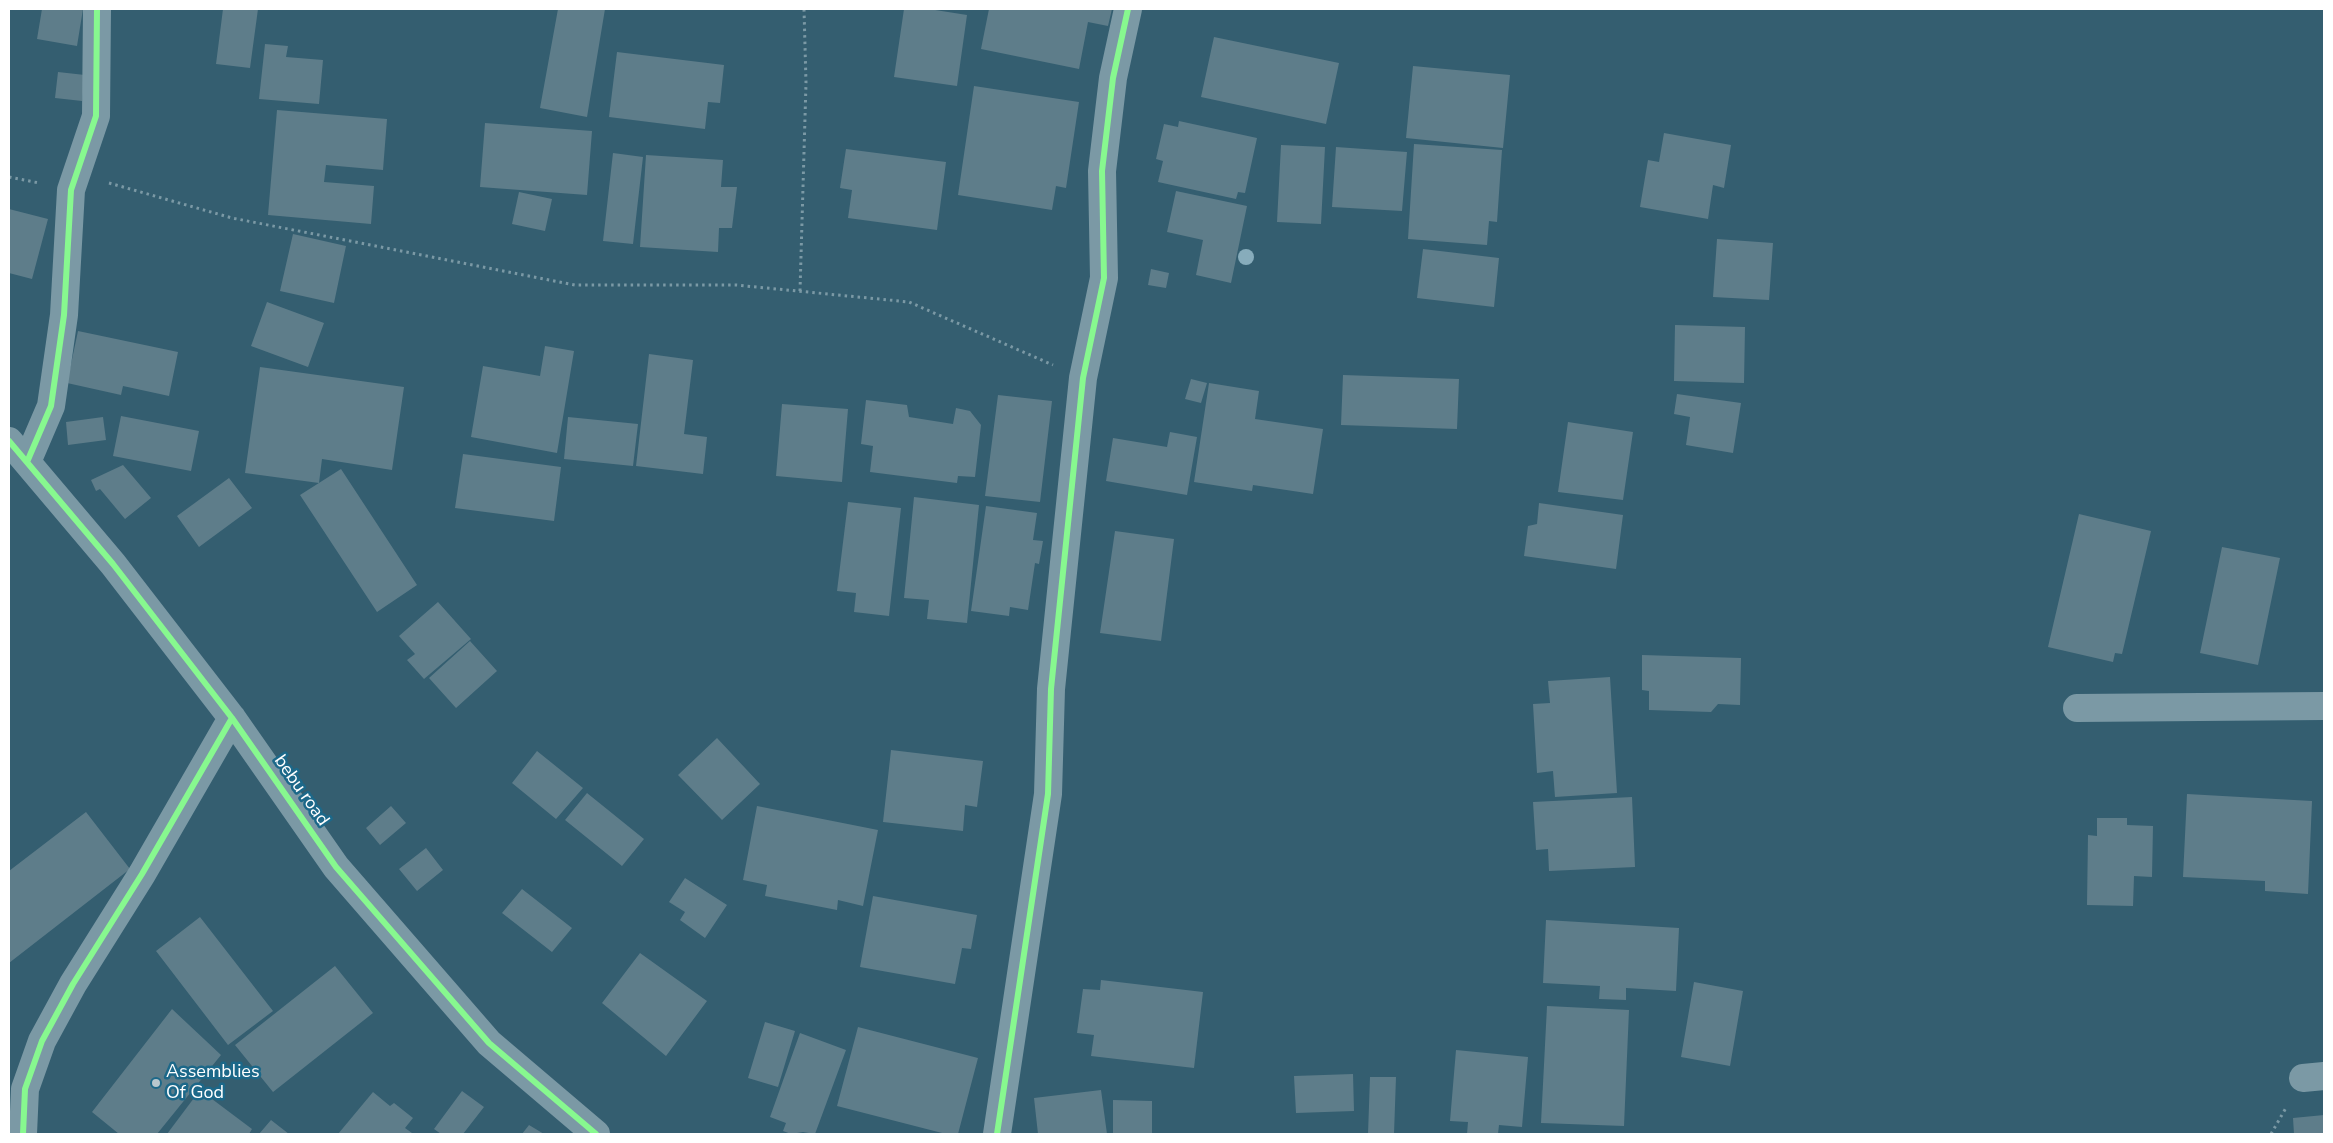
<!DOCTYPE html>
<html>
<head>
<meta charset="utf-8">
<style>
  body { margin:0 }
  #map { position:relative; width:2333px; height:1143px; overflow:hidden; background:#345e70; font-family:"Nunito Sans",sans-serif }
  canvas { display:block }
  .frame { position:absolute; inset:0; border:10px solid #fff; pointer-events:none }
</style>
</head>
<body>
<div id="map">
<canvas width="2333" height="1143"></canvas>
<div class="frame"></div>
</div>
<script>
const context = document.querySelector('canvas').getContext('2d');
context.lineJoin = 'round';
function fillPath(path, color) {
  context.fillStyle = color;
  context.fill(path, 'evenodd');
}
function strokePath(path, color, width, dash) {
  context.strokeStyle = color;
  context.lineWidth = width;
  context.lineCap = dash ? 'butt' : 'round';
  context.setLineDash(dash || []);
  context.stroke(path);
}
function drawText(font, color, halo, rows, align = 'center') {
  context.font = font + ' "Nunito Sans",sans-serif';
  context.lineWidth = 5;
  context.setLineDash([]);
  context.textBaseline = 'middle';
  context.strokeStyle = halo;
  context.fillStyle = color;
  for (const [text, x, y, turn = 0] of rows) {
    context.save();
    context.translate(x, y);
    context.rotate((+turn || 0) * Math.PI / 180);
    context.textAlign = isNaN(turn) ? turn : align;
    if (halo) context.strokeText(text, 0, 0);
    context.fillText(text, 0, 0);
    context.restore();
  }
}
const building = new Path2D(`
  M42,9H83L77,46L37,39Z
  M223,9H258L250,68L216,64Z
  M558,9H605L587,117L540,108Z
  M904,9H929L967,15L957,86L894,77Z
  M989,9H1112L1108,26L1088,22L1079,69L981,49Z
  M1214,37L1339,63L1326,124L1201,97Z
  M265,44L288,46L286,57L323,60L319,104L259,99Z
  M617,52L724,65L720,103L708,102L705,129L609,117Z
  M1413,66L1510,75L1503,148L1406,138Z
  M58,72L85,75L82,101L55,98Z
  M974,86L1079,102L1066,188L1056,186L1052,210L958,195Z
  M277,110L387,119L383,170L326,165L324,182L374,186L371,224L268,215Z
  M1179,121L1257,138L1245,193L1238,192L1236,199L1158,182L1163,161L1156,159L1164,124L1178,127Z
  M485,123L592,131L587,195L480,187Z
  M1664,133L1731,145L1724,188L1713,185L1708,219L1640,207L1648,160L1659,162Z
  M1414,144L1502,150L1497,222L1489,221L1487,245L1408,239Z
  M1281,145L1325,147L1321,224L1277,222Z
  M1336,147L1407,152L1402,211L1332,207Z
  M846,149L946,162L937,230L848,218L852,190L840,188Z
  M613,153L643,157L633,244L603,241Z
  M646,155L723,160L721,187H737L732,228H719L718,252L640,247Z
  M1176,191L1247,206L1231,283L1196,275L1203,240L1167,232Z
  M519,192L552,199L545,231L512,224Z
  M9,209L48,219L32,279L9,273Z
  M293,234L346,246L334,303L280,291Z
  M1717,239L1773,243L1769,300L1713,297Z
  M1423,249L1499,258L1494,307L1417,298Z
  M1151,269L1169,273L1166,288L1148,285Z
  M267,302L324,323L308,367L251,346Z
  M1675,325L1745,327L1744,383L1674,381Z
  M78,331L178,352L169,396L123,386L121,395L67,383Z
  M545,346L574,351L557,453L471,437L483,366L540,376Z
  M649,354L693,360L684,434L707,437L703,474L636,466Z
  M260,367L404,387L392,470L322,459L319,483L245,473Z
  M1343,375L1459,379L1457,429L1341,425Z
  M1191,379L1207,383L1201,403L1185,399Z
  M1209,383L1259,391L1255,419L1323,429L1313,494L1253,485L1252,491L1194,482Z
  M1677,394L1741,403L1733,453L1686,445L1690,417L1674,414Z
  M998,395L1052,401L1040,502L985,496Z
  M866,400L907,405L909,417L953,424L956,408L970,411L981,425L975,477L958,476L957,483L870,472L873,446L861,444Z
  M782,404L848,409L842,482L776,476Z
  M121,416L199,431L191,471L113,456Z
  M103,417L106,440L68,445L66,422Z
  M568,417L638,424L633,466L564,459Z
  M1568,422L1633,432L1623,500L1558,492Z
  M1170,432L1197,437L1187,495L1106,481L1113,438L1167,447Z
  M463,454L561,467L554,521L455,508Z
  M123,465L151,498L125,519L100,489L96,491L91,480Z
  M341,469L417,585L377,612L300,495Z
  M229,478L252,508L199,547L177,516Z
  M914,497L979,505L967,623L927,619L929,600L904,598Z
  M848,502L901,508L889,616L854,612L856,593L837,591Z
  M1539,503L1623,515L1616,569L1524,556L1528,526L1537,524Z
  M986,506L1037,513L1033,540L1043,541L1039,564L1035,563L1028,610L1010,607L1009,616L971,611Z
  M2079,514L2151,531L2122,654L2115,653L2113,662L2048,647Z
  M1115,531L1174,539L1161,641L1100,633Z
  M2222,547L2280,558L2258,665L2200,653Z
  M438,602L471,639L424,679L407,660L415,654L399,636Z
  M470,641L497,671L456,708L429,678Z
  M1642,655L1741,658L1740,705L1718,704L1711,712L1649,710V691L1642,690Z
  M1610,677L1617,793L1555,797L1553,771L1537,773L1533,704L1550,703L1548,681Z
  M717,738L760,784L722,820L678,775Z
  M891,750L983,761L977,807L965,805L963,831L883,822Z
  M537,751L583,788L556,819L512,783Z
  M587,793L644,839L622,866L565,820Z
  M2187,794L2312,801L2308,894L2265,891V881L2183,877Z
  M1632,797L1635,867L1549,871L1548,849L1536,850L1533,802Z
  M391,806L406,823L380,845L366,828Z
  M757,806L878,830L863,906L838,900L837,910L765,896L767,885L743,880Z
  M86,812L130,869L9,963V871Z
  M2097,818H2127V825L2153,826L2152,877L2134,876L2133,906L2087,905L2088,835L2097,836Z
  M426,848L443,870L417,891L399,869Z
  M685,878L727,905L705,938L680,920L685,912L669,902Z
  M522,889L572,928L552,952L502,913Z
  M873,896L977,915L971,949L962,948L955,984L860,967Z
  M200,917L273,1011L228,1045L156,951Z
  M1546,920L1679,928L1676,991L1626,988V1000L1599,999L1600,986L1543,983Z
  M640,953L707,1001L666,1056L602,1003Z
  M335,966L373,1013L273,1092L235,1045Z
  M1101,980L1203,992L1194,1068L1091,1056L1094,1035L1077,1033L1083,989L1100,990Z
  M1694,982L1743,991L1730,1066L1681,1057Z
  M1547,1006L1629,1010L1624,1126L1541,1123Z
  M172,1009L221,1055L157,1134H119L92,1112Z
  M765,1022L795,1031L778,1087L748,1078Z
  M858,1027L978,1058L958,1134H946L837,1106Z
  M800,1033L846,1050L815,1134L803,1132L791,1134L783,1131L786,1123L770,1117Z
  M1456,1050L1528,1057L1522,1127L1499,1125L1498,1134H1467L1468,1122L1450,1121Z
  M1353,1074L1354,1111L1296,1113L1294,1076Z
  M1370,1077H1396L1394,1134H1368Z
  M200,1090L252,1129L249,1134H167Z
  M1101,1090L1107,1134H1038L1034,1098Z
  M462,1091L484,1107L463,1134H441L434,1129Z
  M373,1092L390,1106L394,1103L413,1118L405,1128L412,1133L411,1134H338Z
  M1113,1100L1152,1101V1134H1113Z
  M2324,1115V1134H2294L2293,1118Z
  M271,1120L289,1134H259Z
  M529,1125L544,1134H522Z`);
const path = new Path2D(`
  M9,177L39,183
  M109,183L232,218L575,285H736L909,302L1053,365
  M800,291L806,83L804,9
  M2271,1134L2287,1106`);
const minor = new Path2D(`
  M9,441L113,564L232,718L336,867L489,1043L596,1134
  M27,462L51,406L64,315L71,190L96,116L97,9
  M2077,708L2324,706
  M2303,1078L2324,1076
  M23,1134L25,1089L42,1041L73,984L142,874L232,718
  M997,1134L1048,794L1051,689L1083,378L1104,278L1102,171L1113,78L1128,9`);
const cycleway = new Path2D(`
  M9,441L113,564L232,718L336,867L489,1043L596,1134
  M27,462L51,406L64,315L71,190L96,116L97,9
  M23,1134L25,1089L42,1041L73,984L142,874L232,718
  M997,1134L1048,794L1051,689L1083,378L1104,278L1102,171L1113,78L1128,9`);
const trees = [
  [1246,257]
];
const markers = [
  [156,1083,5,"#b8c7cd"]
];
const streetNames = [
  ["bebu road",301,791,55]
];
const poiNames = [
  ["Assemblies",166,1073],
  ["Of God",166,1094]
];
fillPath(building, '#5e7d8a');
strokePath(path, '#7b99a5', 3, [2.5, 4]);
strokePath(minor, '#7b99a5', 28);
strokePath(cycleway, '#87f88f', 6);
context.fillStyle = '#87acbb';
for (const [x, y] of trees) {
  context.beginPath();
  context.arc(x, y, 8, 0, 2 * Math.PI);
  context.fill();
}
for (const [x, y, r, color] of markers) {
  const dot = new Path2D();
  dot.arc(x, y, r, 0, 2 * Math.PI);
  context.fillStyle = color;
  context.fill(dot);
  strokePath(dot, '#1c6889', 2);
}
drawText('18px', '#fff', '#1c6889', streetNames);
drawText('18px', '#fff', '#1c6889', poiNames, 'left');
</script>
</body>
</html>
